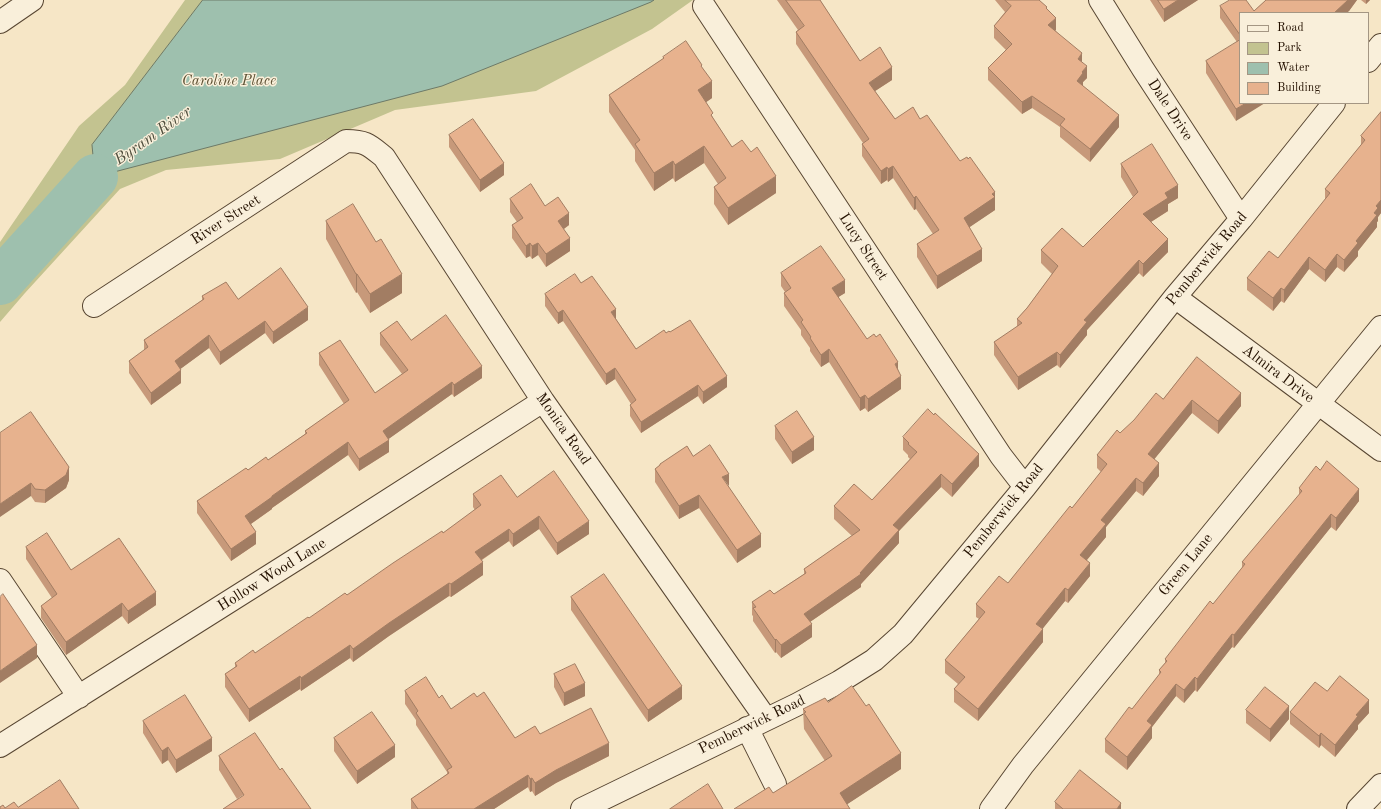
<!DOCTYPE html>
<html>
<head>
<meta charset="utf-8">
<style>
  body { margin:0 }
  #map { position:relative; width:1381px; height:809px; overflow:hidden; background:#f6e6c6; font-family:"Old Standard TT",serif }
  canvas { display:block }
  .legend { position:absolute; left:1239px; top:12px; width:130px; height:92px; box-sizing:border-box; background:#f9efda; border:1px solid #a49683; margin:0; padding:5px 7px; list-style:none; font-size:12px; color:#241100 }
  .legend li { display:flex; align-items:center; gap:8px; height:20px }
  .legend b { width:20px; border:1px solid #a49683 }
</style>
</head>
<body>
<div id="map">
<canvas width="1381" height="809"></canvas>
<ul class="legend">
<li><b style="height:5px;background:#f9efda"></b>Road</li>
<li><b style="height:11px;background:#c3c390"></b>Park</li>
<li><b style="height:11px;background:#9ec0ae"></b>Water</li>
<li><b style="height:11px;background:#e7b28e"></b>Building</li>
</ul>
</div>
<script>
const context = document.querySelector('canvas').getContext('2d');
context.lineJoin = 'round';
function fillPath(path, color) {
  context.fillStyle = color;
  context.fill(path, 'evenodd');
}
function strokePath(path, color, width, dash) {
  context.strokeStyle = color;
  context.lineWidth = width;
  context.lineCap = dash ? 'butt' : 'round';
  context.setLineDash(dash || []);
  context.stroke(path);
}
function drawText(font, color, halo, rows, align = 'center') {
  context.font = font + ' "Old Standard TT",serif';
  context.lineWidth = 3;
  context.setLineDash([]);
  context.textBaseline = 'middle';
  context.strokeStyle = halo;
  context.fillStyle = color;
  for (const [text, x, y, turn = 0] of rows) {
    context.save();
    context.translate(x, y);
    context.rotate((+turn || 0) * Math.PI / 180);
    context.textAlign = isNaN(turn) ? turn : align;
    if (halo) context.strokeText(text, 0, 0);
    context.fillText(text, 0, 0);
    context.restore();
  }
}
const green = new Path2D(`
  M185,0H693L652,29L536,91L395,110L280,159L166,170L120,189L25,293L0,322V242L79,126L125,85Z`);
const water = new Path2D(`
  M203,0H654L651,2L442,86L95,177L92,145Z`);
const river = new Path2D(`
  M0,282L95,177`);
const minor = new Path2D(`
  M1100,0L1143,69L1241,219
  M704,6L1001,456L1025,487
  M0,22L32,0
  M1368,61L1381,45
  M1175,297L1381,450
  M94,306L346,141C366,141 369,145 384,157L543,401L766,719
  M0,580L79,697
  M747,728L775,784
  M0,746L298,558L543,401
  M582,809L796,705L839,682L874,660L903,634L1025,487L1175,297L1241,219L1334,103
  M991,809L1023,765L1381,327
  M1358,809L1381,785`);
const wall = new Path2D(`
  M777,0H820L860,61L892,80L875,91L895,119H920L960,161L968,159L995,192V210L969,227L982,261L937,289L917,257V244L933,234L916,209L914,210L893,178L888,182L887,180L881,184L862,156V144L863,143L796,44V32L798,30Z
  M995,0H1039L1047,9L1056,30H1055L1082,62L1087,78L1083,82V86L1119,127L1090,162L1060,137V127L1032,108L1022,114L988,80V68L1006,50L994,38V26L1005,12Z
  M1150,0H1198L1164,22Z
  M1266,0H1357L1349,11L1240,13V103L1236,121L1206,73V61L1237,42L1220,18V6L1254,11Z
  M1361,0H1370L1366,4Z
  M663,57L702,68L712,98L706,102L713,118L732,147L776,193L728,225L714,204V187L718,184L704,163L675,182L673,178L654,191L635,161V150L609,112V95L663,59Z
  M1381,112V213L1378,217V221L1377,222V227L1358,251V256L1344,272L1337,267L1325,282L1309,269L1284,303L1281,301L1273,311L1247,290V278L1278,258L1325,200V189L1361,145V136Z
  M449,135L504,175L480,192L449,147Z
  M1121,164L1178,198L1168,204V211L1151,222L1168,252L1143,277L1139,273L1087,330V335L1060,368L1057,365L1018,390L994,355V342L1017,327V319L1027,308L1052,274L1041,263V250L1083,247L1133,197L1121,177Z
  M510,199L545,206L569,225L564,229L570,251L546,267L538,255L532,259L530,256L526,258L512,238V225L517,222L510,212Z
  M326,221L402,293L370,313L357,292L356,293L326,239Z
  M781,273L845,293L838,297L867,339L898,369L901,389L868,412L865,408L860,411L829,362L821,367L810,351V348L801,335V330L784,306V293L785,292L781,286Z
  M581,283L616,319L636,349L666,333L727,387L703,404L698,396L641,433L630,416V405L631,404L615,379L606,385L563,321L558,324L545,306V294Z
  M202,296L238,299L308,320L273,344L265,333L220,365L209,348L180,369L181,383L151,405L129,373V361L144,351V340L202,300Z
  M380,333L411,340L482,378L454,397L452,394L388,439L389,452L359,471L348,455L272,508V509L251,524L256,544L231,561L197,513V501L248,470L268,460L305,434V431L344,404L319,365V353L375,393L402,374L380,345Z
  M1197,357L1241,406L1218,434L1192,413L1154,459L1159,476L1143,496L1136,491L1106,527V537L1087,560L1090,576L1068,603L1065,601L1042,629L1043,642L978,721L954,702V689L958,684L945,673V660L979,619L976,617V604L1008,583L1072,508L1101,472L1097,468V455L1120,433L1163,399Z
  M775,426L814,450L792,464L775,439Z
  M0,433L69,480L66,488L45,503L35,502L31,496Z
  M903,437L979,466L952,497L941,487L899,531V543L861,584V587L810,622L812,637L781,658L776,652L775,653L753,621V616L752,615V602L774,594L804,574V569L852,536L834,519V506L872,500L910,459L908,457V455L903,450Z
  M693,456L728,486L761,547L737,563L699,508L679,519L655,482V469L660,465V464Z
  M1299,488L1359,501L1336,531L1331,527L1234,648L1232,647L1197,692L1195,690L1184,703L1176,696L1152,727V738L1127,770L1105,752V739L1132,709L1159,675V670L1165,663V659L1213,604L1242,569V562L1299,495Z
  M473,494L517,497L589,534L557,555L539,529L513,547L509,541L482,560L483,575L451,597L449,596L389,636L353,662L350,658L301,691L300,689L249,722L225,687V674L235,667V663L255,653L347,595L443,533L475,510L473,507Z
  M26,547L71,570L156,605L128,624L122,616L66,655L41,618V606L52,598L26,559Z
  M571,597L682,699L648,722L571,610Z
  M554,674L585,696L564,706L554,687Z
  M405,691L439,698L451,709L477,697L515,738L540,734L609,756L556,783L535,796L532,791L530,792L528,787L494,809H411V799L447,774V772L416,725V720L405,704Z
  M1327,691L1369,713L1358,725V729L1335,757L1321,745L1319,748L1290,724V712Z
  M828,702L901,769L847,804L773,793L825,761L804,729L803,709Z
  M1246,710L1289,719L1270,742L1246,723Z
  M143,721L212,751L176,773L168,760L162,764L143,733Z
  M334,738L395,757L357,784L334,751Z
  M219,756L280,770L237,799L219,770Z
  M1055,802L1121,809H1055Z`);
const shadedWall = new Path2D(`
  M1178,0H1198L1164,22V9Z
  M1348,0H1357L1349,11L1347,13H1334Z
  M1366,0H1370L1366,4Z
  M1056,18V30L1048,37V25Z
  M1082,53V66L1078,59Z
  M1087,66V78L1083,82V85L1077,93V81L1082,72Z
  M892,67V80L869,95V83Z
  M712,81V98L698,108V90Z
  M1032,96V108L1022,114V102Z
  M1246,103H1265L1236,121V109Z
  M1119,115V127L1090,162V149Z
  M704,146V163L675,182V165Z
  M673,161V178L654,191V173Z
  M504,163V175L480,192V180Z
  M893,166V178L888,182V169Z
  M887,167V180L881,184V171Z
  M776,176V193L728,225V208Z
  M1178,185V198L1168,204V211L1143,227V214L1165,193Z
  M995,192V210L964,231V218Z
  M916,196V209L914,210V198Z
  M1381,200V213L1378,217V221L1377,222V227L1358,251V256L1344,272V260L1374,213L1376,206Z
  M569,213V225L558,233V221Z
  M570,238V251L546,267V254Z
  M1168,239V252L1143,277V264Z
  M530,243V256L526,258V246Z
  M538,243V255L532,259V246Z
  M982,249V261L937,289V276Z
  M1337,254V267L1325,282V270Z
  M1309,257V269L1284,303V290Z
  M1139,260V273L1087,330V335L1060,368V355L1084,320Z
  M356,274H357V292L356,293Z
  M402,274V293L370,313V294Z
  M845,280V293L832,301V288Z
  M1281,288V301L1273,311V298Z
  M308,307V320L273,344V332Z
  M616,309V320L611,312Z
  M563,310V321L558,324V313Z
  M265,321V333L220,365V352Z
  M209,335V348L175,373V361Z
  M829,349V362L821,367V355Z
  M1057,352V365L1018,390V377Z
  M898,362V375L895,364Z
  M482,366V378L454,397V385Z
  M615,368V379L606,385V374Z
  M181,370V383L151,405V393Z
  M727,376V387L703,404V392Z
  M901,376V389L868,412V399Z
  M452,382V394L383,443V431Z
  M698,385V396L641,433V422Z
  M1241,393V406L1218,434V421Z
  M865,395V408L860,411V398Z
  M1192,400V413L1148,467V454Z
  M814,437V450L792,464V452Z
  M389,440V452L359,471V459Z
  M348,442V455L272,508V509L245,528V516L272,496Z
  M979,454V466L952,497V484Z
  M1159,463V476L1143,496V483Z
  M69,467V480L66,488L45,503V490Z
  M729,474V486L722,477Z
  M941,474V487L899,531V543L861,584V587L804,626V614L860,573L893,525Z
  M1136,478V491L1106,527V537L1080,568V555L1101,520Z
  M31,483V496L0,517V504Z
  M1359,489V501L1336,531V518Z
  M699,495V508L679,519V506Z
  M1331,514V527L1234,648V635Z
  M539,516V529L513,547V534Z
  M589,521V534L557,555V543Z
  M509,529V541L475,564V552Z
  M256,532V544L231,561V549Z
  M761,534V547L737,563V550Z
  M483,562V575L451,597V584Z
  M1090,563V576L1068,603V590Z
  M449,583V596L389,636L353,662V649L389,623Z
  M1065,588V601L1036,637V624Z
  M156,592V605L128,624V611Z
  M122,603V616L66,655V642Z
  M812,624V637L781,658V645Z
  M1043,629V642L978,721V709Z
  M1232,634V647L1197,692V679Z
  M776,639V652L775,653V640Z
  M37,645V658L0,683V671Z
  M350,645V658L301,691V678Z
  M300,676V689L249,722V709Z
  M1195,677V690L1184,703V690Z
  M585,683V696L564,706V693Z
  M1176,684V696L1152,727V738L1127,770V757L1147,721Z
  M682,686V699L648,722V710Z
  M1369,700V713L1358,725V729L1335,757V745L1356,715Z
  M1289,706V719L1270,742V729Z
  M1321,733V745L1319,748V736Z
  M212,738V751L176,773V760Z
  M609,743V756L556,783L535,796V783L556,770Z
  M395,745V757L357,784V771Z
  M168,747V760L162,764V751Z
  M901,753V769L840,809V793Z
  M528,775V787L494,809H474Z
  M532,778V791L530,792V779Z
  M1121,803V809H1117Z`);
const building = new Path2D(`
  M786,0H820L860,61L880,47L892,67L869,83L895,119L913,107L920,119L927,115L960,161L967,157L968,159L970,157L995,192L992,194L995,197L964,218L982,249L937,276L917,244L939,230L916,196L914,198L893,166L888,169L887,167L881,171L862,144L869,139L796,32L804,26Z
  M1005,0H1039L1047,7L1046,8L1056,18L1048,25L1082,53L1078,59L1087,66L1082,72L1083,73L1077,81L1119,115L1090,149L1060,125L1065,119L1032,96L1022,102L988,68L1012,44L994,26L1011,6Z
  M1158,0H1178L1164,9Z
  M1230,0H1246L1254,11L1266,0H1348L1334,13H1240V35L1220,6Z
  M1240,40V103H1246L1236,109L1206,61Z
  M686,41L702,65L701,66L712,81L698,90L713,113L711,115L732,147L742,140L751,152L757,147L776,176L728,208L714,187L726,178L704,146L675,165L673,161L654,173L635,144L640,140L609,95L664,58L663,57Z
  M1381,112V200L1376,206L1378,208L1374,213L1377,215L1356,241L1358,243L1344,260L1337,254L1325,270L1309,257L1284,290L1281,288L1273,298L1247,278L1269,251L1278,258L1330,193L1325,189L1365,140L1361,136Z
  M473,119L504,163L480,180L449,135Z
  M1152,144L1178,185L1165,193L1168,198L1143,214L1168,239L1143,264L1139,260L1084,320L1087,322L1060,355L1057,352L1018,377L994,342L1022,323L1017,319L1027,308L1058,266L1041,250L1062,228L1083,247L1138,192L1121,164Z
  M531,184L545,206L558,197L569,213L558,221L570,238L546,254L538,243L532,246L530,243L526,246L512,225L523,218L510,199Z
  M353,204L376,242L381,239L402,274L370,294L357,274H356L326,221Z
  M821,246L845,280L832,288L867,339L874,334L876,337L880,334L898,362L895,364L901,376L868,399L865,395L860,398L829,349L821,355L810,338L811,337L801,322L803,320L784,293L791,288L781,273Z
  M281,268L308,307L273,332L265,321L220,352L209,335L175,361L181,370L151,393L129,361L148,347L144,340L204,299L202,296L226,282L238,299Z
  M575,274L581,283L592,276L616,309L611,312L636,349L664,330L666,333L669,331L670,332L690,320L727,376L703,392L698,385L641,422L630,405L636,400L615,368L606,374L563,310L558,313L545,294Z
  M446,315L482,366L454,385L452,382L383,431L389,440L359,459L348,442L272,496V497L245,516L256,532L231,549L197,501L246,468L248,470L266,457L268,460L307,433L305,431L349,400L319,353L340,340L375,393L408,370L380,333L397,321L411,340Z
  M1197,357L1241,393L1218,421L1192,400L1148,454L1159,463L1143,483L1136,478L1101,520L1106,524L1080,555L1090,563L1068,590L1065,588L1036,624L1043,629L978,709L954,689L965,677L945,660L985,612L976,604L999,576L1008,583L1070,506L1072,508L1107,464L1097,455L1117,430L1120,433L1134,420L1156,393L1163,399Z
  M928,409L934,415L935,413L979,454L952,484L941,474L893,525L899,530L860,573L861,574L804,614L812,624L781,645L776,639L775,640L753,608L756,607L752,602L770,590L774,594L806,573L804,569L860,530L834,506L854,484L872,500L917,452L908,444L909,443L903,437Z
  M797,411L814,437L792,452L775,426Z
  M31,412L69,467L66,475L45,490L35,489L31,483L0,504V433Z
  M710,445L729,474L722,477L761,534L737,550L699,495L679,506L655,469L660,465V464L687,446L693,456Z
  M1327,461L1359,489L1336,518L1331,514L1234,635L1232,634L1197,679L1195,677L1184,690L1176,684L1147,721L1152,725L1127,757L1105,739L1129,707L1132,709L1161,672L1159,670L1167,661L1165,659L1210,601L1213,604L1245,564L1242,562L1302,491L1299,488L1316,466L1320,470Z
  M554,471L589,521L557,543L539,516L513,534L509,529L475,552L483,562L451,584L449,583L389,623L353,649L350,645L301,678L300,676L249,709L225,674L237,666L235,663L253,650L255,653L308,617L309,618L345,593L347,595L393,563L442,531L443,533L481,505L473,494L501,475L517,497Z
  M47,533L71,570L119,538L156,592L128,611L122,603L66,642L41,606L57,594L26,547Z
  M604,574L682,686L648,710L571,597Z
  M3,594L37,645L0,671V597Z
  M575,664L585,683L564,693L554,674Z
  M1340,676L1369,700L1356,715L1358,716L1335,745L1321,733L1319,736L1290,712L1315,682L1327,691Z
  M426,677L439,698L442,695L451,709L474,693L477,697L484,692L515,738L535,726L540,734L591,708L609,743L556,770L535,783L532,778L530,779L528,775L474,809H418L411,799L449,773L447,770L452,767L416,713L418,711L405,691Z
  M852,686L866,706L869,704L901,753L840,793L850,809H734L769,787L773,793L832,756L804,713L806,712L803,709L825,698L828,702Z
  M1265,687L1289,706L1270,729L1246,710Z
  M185,695L212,738L176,760L168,747L162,751L143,721Z
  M372,712L395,745L357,771L334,738Z
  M255,733L280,770L282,768L311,809H223L244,795L219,756Z
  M1080,770L1121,803L1117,809H1063L1055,802Z
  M60,780L79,809H0V807L3,805L5,808L14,802L18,807Z
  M708,784L723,809H670Z`);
const parkNames = [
  ["Caroline Place",229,81]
];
const streetNames = [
  ["Dale Drive",1170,110,57],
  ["River Street",226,220,-33],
  ["Lucy Street",863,247,57],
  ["Pemberwick Road",1207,259,-50],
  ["Almira Drive",1278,374,37],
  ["Monica Road",563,429,55],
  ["Pemberwick Road",1004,511,-51],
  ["Green Lane",1186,565,-51],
  ["Hollow Wood Lane",272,575,-32],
  ["Pemberwick Road",752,725,-26]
];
const waterNames = [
  ["Byram River",153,136,-35]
];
fillPath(green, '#c3c390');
fillPath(water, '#9ec0ae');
strokePath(water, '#6d7a68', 1);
strokePath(river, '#9ec0ae', 46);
strokePath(minor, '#584632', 24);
strokePath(minor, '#f9efda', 22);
fillPath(wall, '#c7997a');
fillPath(shadedWall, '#a27d63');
fillPath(building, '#e7b28e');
strokePath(building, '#a27d63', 1);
drawText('italic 15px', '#5c4f32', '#f9efda', parkNames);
drawText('15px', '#241100', '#f9efda', streetNames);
drawText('italic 16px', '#4f4e3d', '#f9efda', waterNames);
</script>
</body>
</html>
